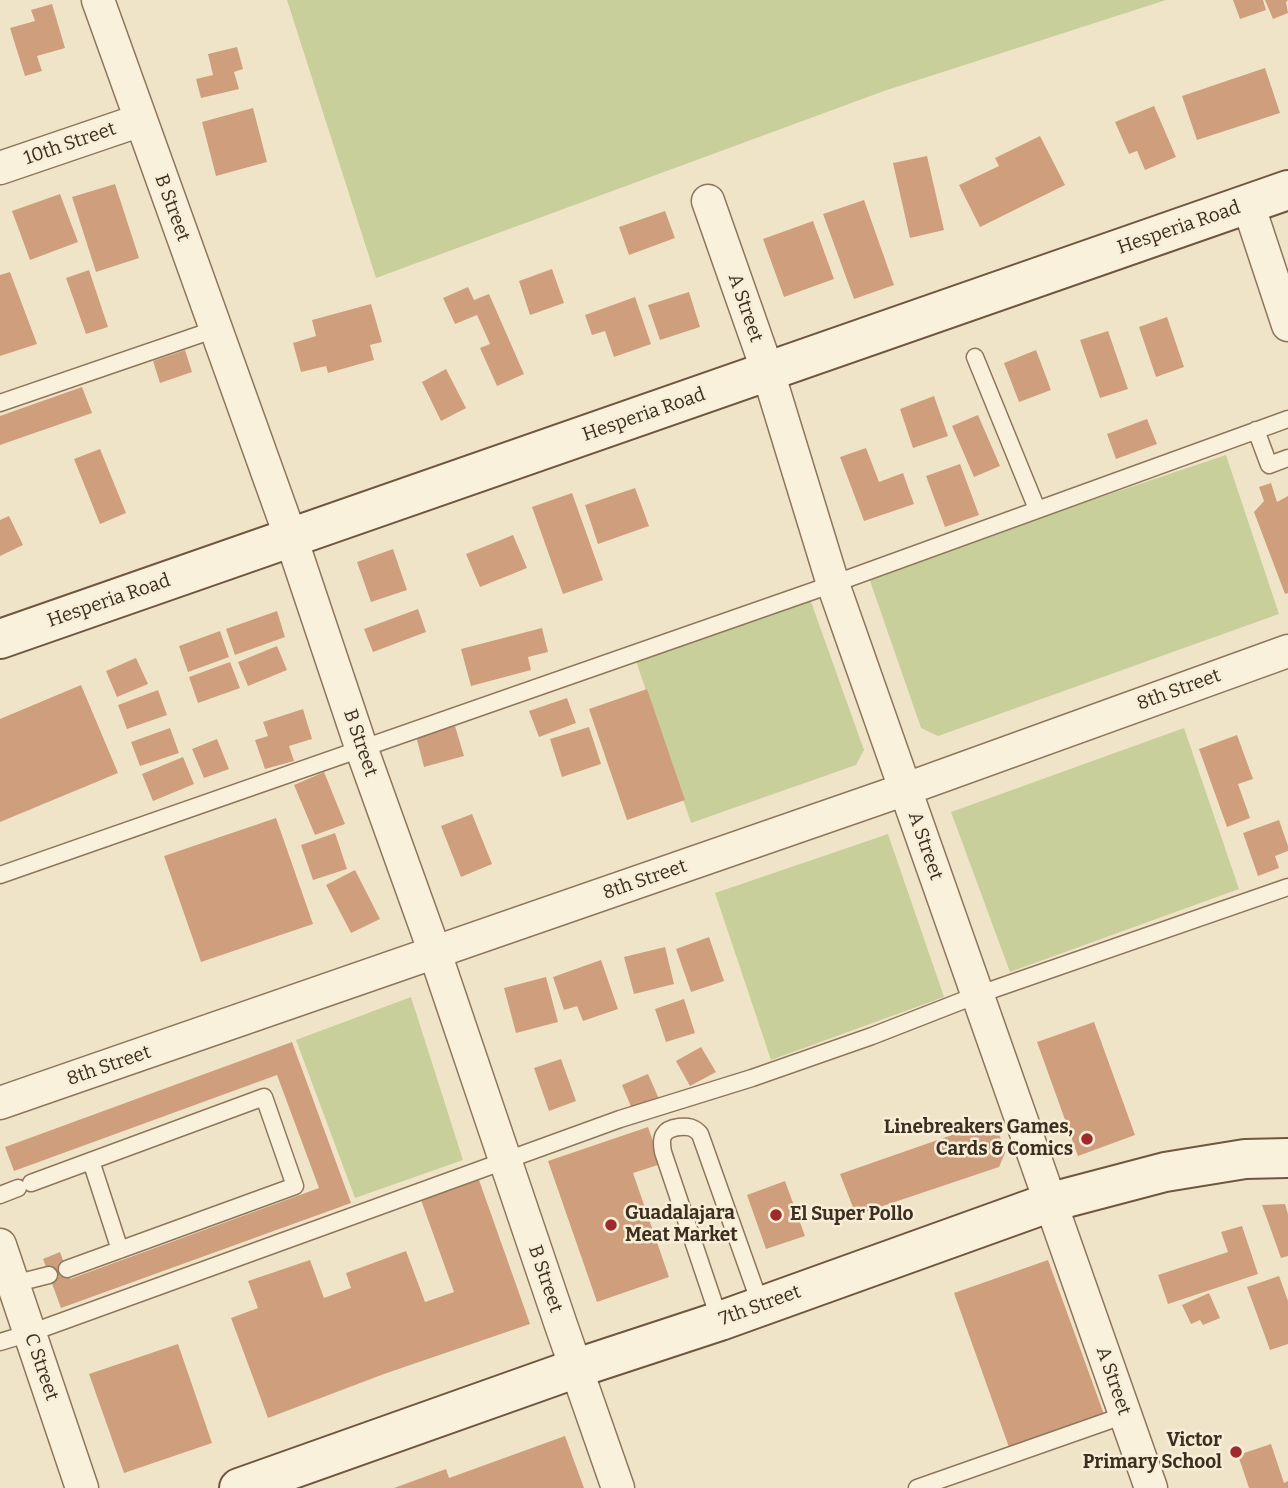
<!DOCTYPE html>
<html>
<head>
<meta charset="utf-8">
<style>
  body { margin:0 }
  canvas { display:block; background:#f0e4c8 }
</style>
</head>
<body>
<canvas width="1288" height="1488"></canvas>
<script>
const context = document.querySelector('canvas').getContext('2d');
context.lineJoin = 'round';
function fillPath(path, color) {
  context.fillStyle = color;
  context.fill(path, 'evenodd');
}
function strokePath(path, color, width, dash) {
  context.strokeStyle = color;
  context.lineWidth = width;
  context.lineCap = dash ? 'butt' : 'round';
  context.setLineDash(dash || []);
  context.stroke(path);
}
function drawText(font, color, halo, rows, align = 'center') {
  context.font = font + ' Bitter,serif';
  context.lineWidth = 5;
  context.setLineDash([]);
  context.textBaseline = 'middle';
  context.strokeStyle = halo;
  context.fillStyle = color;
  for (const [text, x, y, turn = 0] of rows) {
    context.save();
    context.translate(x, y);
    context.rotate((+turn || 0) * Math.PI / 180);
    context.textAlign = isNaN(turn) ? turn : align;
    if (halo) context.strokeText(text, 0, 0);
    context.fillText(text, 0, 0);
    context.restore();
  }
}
const green = new Path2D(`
  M287,0H1166L884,91L376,278Z
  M1226,455L1279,614L938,736L921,728L868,575Z
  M810,599L864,750L856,765L691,823L635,658Z
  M1184,728L1239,889L1010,972L951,812Z
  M888,834L944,997L771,1060L715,893Z
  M411,997L463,1160L355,1198L296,1040Z`);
const building = new Path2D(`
  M1233,0H1263L1266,10L1240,19Z
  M1265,0H1288L1286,2L1288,13L1273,19Z
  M52,4L65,48L37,56L42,71L25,76L10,28L35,21L31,10Z
  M237,47L243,69L234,72L239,89L201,98L196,79L213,75L208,54Z
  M1265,68L1280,113L1197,140L1182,96Z
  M1154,106L1176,157L1145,170L1137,151L1129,154L1115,122Z
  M253,108L267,162L216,176L202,122Z
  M1040,136L1065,185L980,227L959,185L999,166L995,158Z
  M927,156L944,230L910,238L893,163Z
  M115,184L139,258L96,272L72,197Z
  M60,194L78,242L30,260L12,211Z
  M864,200L894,285L854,299L823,214Z
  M665,211L675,238L629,255L619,227Z
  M813,221L834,279L784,297L763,239Z
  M552,269L564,303L530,315L519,281Z
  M89,270L108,327L86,334L66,278Z
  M10,272L37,344L0,356V275Z
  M468,287L474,300L489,294L524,374L497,386L480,348L490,344L477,315L455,324L443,298Z
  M689,292L700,327L660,340L648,305Z
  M635,297L651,344L614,357L605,331L592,335L585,315Z
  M371,304L382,342L370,345L374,360L328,373L326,366L301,372L293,343L316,336L312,320Z
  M1167,317L1184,367L1156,377L1139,327Z
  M1108,331L1128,389L1100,398L1080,340Z
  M185,350L192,372L160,383L153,361Z
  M1036,350L1051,390L1019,402L1004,363Z
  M446,369L466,408L441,421L422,382Z
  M82,387L92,413L0,445V416Z
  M934,396L948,436L913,448L900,409Z
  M978,415L1000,466L974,477L952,426Z
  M1147,419L1157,444L1116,459L1107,434Z
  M866,448L879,482L903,473L914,504L864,521L840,457Z
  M100,449L126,513L100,524L74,459Z
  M960,464L979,515L945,527L926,476Z
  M1271,483L1277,502L1288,496V593L1285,594L1254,512L1264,501L1259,487Z
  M635,488L649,526L598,544L585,505Z
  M572,493L603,580L563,594L532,507Z
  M9,516L23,545L0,556V520Z
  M513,535L527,568L480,587L466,554Z
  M393,549L407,590L371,602L357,562Z
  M418,609L426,632L373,652L364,629Z
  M277,611L285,637L235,655L226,629Z
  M542,628L548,652L528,657L531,670L471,686L461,649Z
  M220,631L229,657L188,672L179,646Z
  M277,646L287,670L248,686L238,662Z
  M136,658L148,684L117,697L106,671Z
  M230,662L240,688L198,703L189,677Z
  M81,685L118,773L0,822V719Z
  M647,689L685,800L627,820L589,709Z
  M158,690L167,715L127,729L118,705Z
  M567,698L576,723L539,737L529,711Z
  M303,709L312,739L289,746L294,761L265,769L255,740L268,736L263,722Z
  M455,726L464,756L424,767L416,736Z
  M589,727L601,764L562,777L550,739Z
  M170,728L179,753L140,766L131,742Z
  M1237,735L1253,779L1238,784L1250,818L1227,827L1199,749Z
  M217,739L229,769L204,778L192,749Z
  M183,757L194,784L153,801L142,774Z
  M324,772L345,824L315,835L294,785Z
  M472,814L492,864L461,877L441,826Z
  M276,818L313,924L201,962L164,856Z
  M1279,820L1288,846V851L1275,856L1279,868L1258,876L1243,833Z
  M335,833L347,869L313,880L301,845Z
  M355,870L380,919L351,933L326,885Z
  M709,937L724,981L691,992L676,949Z
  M665,947L674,984L634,994L624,957Z
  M601,960L618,1009L583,1021L577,1006L564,1010L553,977Z
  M546,977L558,1022L516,1033L504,988Z
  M684,999L695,1033L666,1042L655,1009Z
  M1094,1022L1135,1135L1078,1156L1037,1042Z
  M292,1042L351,1203L61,1308L43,1259L60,1252L70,1279L319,1188L277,1075L14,1171L5,1147Z
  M701,1047L716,1072L690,1086L676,1061Z
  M561,1059L576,1101L549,1111L534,1068Z
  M648,1074L659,1099L632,1109L622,1085Z
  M995,1120L1005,1153L999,1167L856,1215L840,1174Z
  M648,1127L661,1164L633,1173L669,1277L597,1302L548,1161Z
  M479,1180L530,1324L384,1374L268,1418L231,1318L258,1308L248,1281L310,1260L324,1298L351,1288L346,1273L406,1251L425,1302L454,1292L421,1200Z
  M785,1181L805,1236L766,1249L747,1195Z
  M1285,1204L1288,1214V1256L1281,1258L1262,1205Z
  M1242,1226L1258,1274L1168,1304L1158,1275L1228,1252L1221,1232Z
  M1048,1260L1105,1417L1010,1450L954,1293Z
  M1279,1276L1288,1301V1344L1270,1350L1247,1287Z
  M1209,1293L1220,1318L1203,1325L1200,1320L1191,1324L1182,1305Z
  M178,1344L212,1443L124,1473L89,1374Z
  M565,1436L584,1488H394L446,1469L449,1478Z
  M1271,1444L1284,1483L1288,1481V1488H1249L1238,1455Z`);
const lane = new Path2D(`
  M975,357L1037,509
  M0,403L216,329
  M1256,430L1269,465L1288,458
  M0,875L833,584L1288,419
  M91,1161L120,1250
  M31,1183L264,1097L295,1186L67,1269
  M0,1195L18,1188
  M13,1284L49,1275
  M720,1321L663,1152C660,1137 663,1129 679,1127C688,1126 694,1127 700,1134L761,1306
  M0,1342L30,1333L620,1119L752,1078L872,1036L977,995L1288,887
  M917,1488L1125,1415`);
const street = new Path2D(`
  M98,0L291,538L361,747L435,953L561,1325L618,1488
  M0,168L141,120
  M708,201L768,372L833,584L1151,1488
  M1248,204L1288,325
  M0,1103L906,789L1288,651
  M0,1245L82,1488`);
const secondary = new Path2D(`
  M0,639L1288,190
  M239,1488L577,1368L720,1321L1051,1202L1165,1172L1245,1159L1288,1158`);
const markers = [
  [1087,1139,7,"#9e2a2b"],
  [776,1215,7,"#9e2a2b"],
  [611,1225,7,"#9e2a2b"],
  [1236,1452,7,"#9e2a2b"]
];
const streetNames = [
  ["10th Street",70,144,-19],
  ["B Street",172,208,70],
  ["Hesperia Road",1179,228,-19],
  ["A Street",745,308,71],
  ["Hesperia Road",644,415,-19],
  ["Hesperia Road",109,601,-19],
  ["8th Street",1179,690,-20],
  ["B Street",360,743,71],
  ["A Street",925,846,71],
  ["8th Street",645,880,-19],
  ["8th Street",109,1066,-19],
  ["B Street",545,1279,71],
  ["7th Street",760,1306,-20],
  ["C Street",41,1367,71],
  ["A Street",1113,1381,71]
];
const poiNames = [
  ["Linebreakers Games,",1073,1128],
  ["Cards & Comics",1073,1150],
  ["Guadalajara",625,1214,"left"],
  ["Meat Market",625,1236,"left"],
  ["El Super Pollo",790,1215,"left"],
  ["Victor",1222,1441],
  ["Primary School",1222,1463]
];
fillPath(green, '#c9cf9b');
fillPath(building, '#cf9f7d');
strokePath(lane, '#8d765c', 19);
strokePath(street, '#8d765c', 35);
strokePath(secondary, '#6f573f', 42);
strokePath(lane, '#faf1dc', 16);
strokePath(street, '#faf1dc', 32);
strokePath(secondary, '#faf1dc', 38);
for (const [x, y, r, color] of markers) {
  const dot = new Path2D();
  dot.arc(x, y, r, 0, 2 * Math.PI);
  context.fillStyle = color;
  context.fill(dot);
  strokePath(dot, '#f7eed8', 2.5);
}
drawText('19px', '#3d2e20', '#f7eed8', streetNames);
drawText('bold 19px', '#3d2e20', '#f7eed8', poiNames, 'right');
</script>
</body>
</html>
